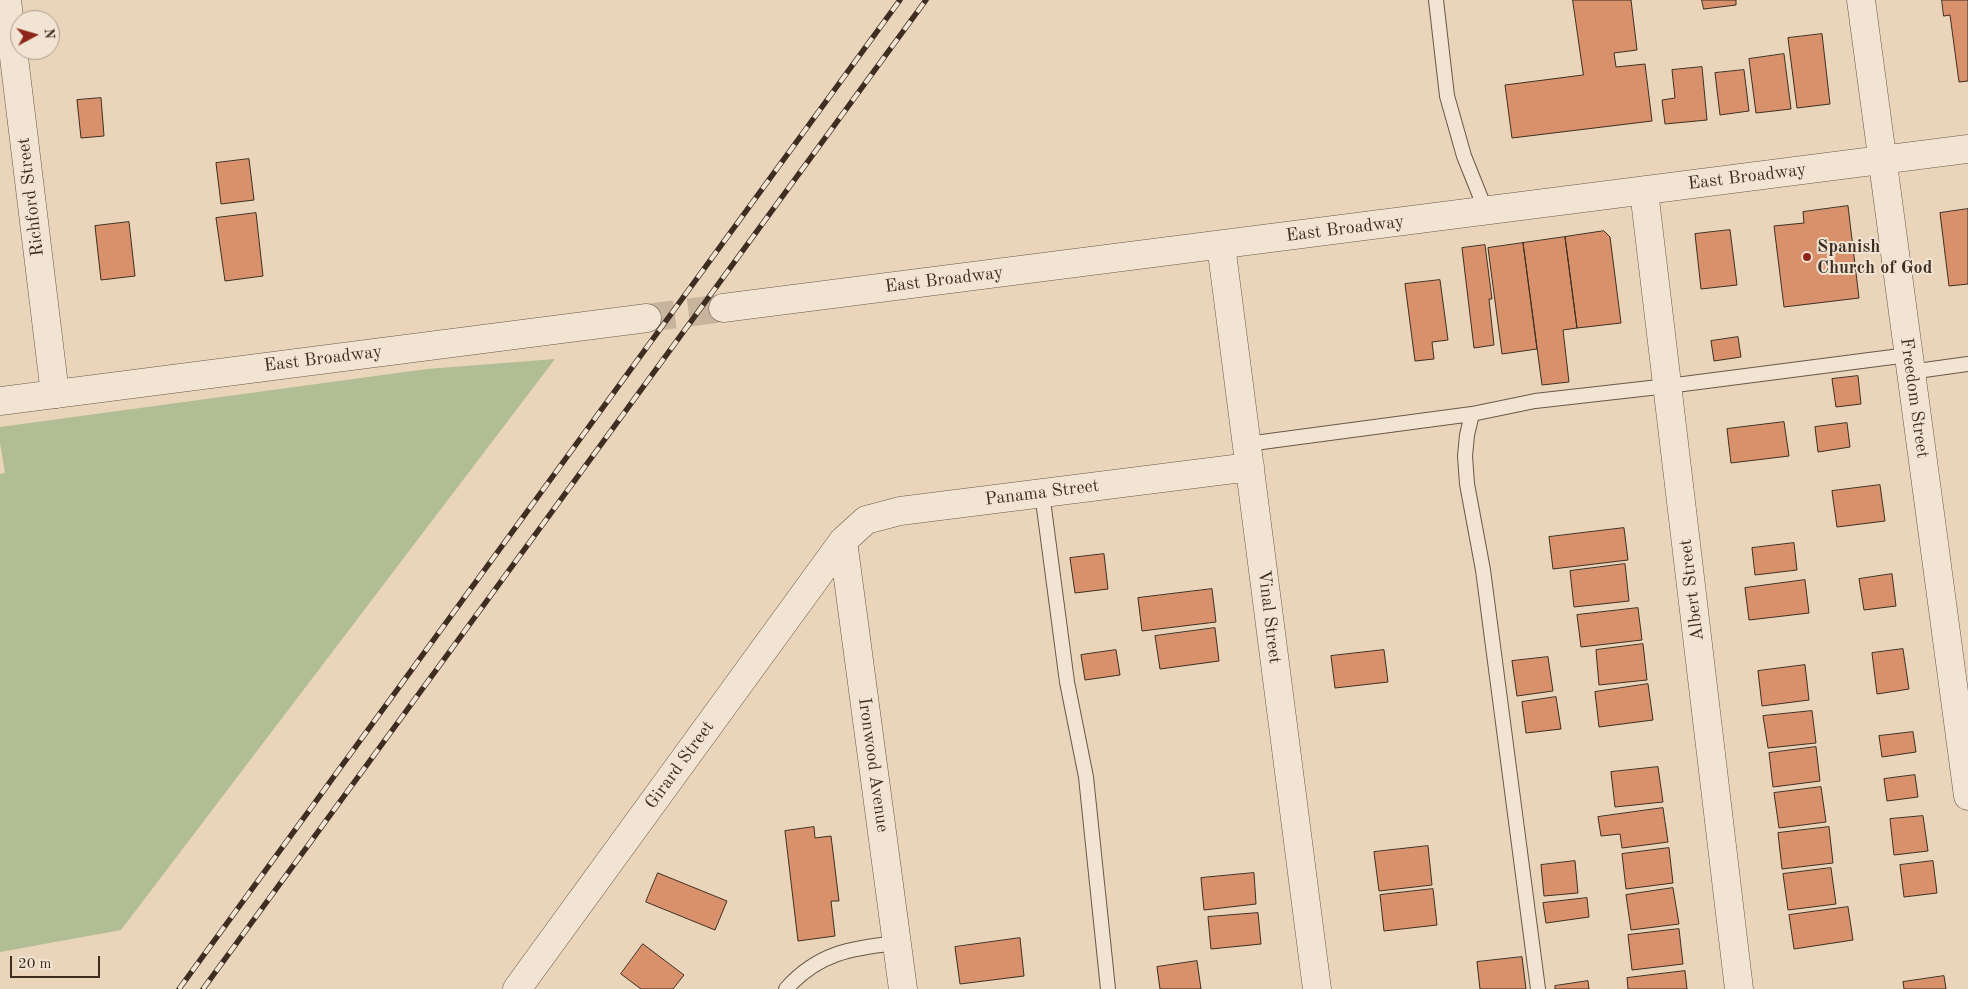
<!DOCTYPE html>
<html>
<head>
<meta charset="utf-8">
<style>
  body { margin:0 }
  #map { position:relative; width:1968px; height:989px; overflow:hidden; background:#ead5ba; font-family:"Old Standard TT",serif }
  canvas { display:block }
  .north { position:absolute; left:10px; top:10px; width:50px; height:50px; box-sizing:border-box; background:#f1e4d2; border:1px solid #a99b8c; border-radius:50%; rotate:84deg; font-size:14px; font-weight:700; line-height:20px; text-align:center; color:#3e2e22 }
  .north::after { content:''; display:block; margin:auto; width:18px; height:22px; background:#8f2418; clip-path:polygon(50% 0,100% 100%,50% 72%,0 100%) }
  .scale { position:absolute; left:10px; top:956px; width:90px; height:22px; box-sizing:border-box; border:2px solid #3e2e22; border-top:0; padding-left:6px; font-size:15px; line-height:18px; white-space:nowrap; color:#3e2e22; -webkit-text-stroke:4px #f1e4d2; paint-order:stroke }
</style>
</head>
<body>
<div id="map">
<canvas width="1968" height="989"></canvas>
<div class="north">N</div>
<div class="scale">20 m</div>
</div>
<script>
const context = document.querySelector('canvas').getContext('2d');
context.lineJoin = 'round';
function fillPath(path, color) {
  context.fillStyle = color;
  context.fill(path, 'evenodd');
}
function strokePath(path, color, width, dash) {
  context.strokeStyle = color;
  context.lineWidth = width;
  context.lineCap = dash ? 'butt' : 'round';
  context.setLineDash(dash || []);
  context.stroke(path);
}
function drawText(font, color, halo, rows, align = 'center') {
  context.font = font + ' "Old Standard TT",serif';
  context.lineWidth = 4;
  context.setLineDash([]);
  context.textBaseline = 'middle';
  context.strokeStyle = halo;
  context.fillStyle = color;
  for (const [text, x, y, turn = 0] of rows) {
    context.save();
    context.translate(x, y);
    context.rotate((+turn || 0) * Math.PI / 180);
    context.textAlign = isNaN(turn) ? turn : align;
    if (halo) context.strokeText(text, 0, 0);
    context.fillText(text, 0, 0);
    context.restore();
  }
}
const green = new Path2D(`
  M555,359L121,930L0,952V474L5,473L0,443V427L427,369Z`);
const building = new Path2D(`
  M1573,0H1631L1637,50L1614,53L1616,67L1645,64L1652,121L1512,138L1505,85L1583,75Z
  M1702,0H1736V5L1704,9Z
  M1942,0H1968V81L1959,82L1950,15L1944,16Z
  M1822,34L1830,104L1797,108L1788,38Z
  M1784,54L1791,109L1756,113L1749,59Z
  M1702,67L1707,120L1665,124L1662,100L1675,98L1672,70Z
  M1744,70L1749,111L1720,115L1715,73Z
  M101,98L104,136L81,138L77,100Z
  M249,159L254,200L221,204L216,163Z
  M1848,206L1859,298L1784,307L1774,226L1804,223L1803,212Z
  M1968,209V284L1949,286L1940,213Z
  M256,213L263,276L225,281L216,218Z
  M129,222L135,276L101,280L95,226Z
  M1730,230L1737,285L1701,289L1695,234Z
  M1604,231L1610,237L1621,323L1577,328L1565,237Z
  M1565,237L1577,328L1563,330L1569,382L1542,385L1523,243Z
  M1523,243L1537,349L1502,354L1488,248Z
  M1485,245L1492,299H1489L1494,345L1474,348L1462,248Z
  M1440,280L1448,340L1432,342L1434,359L1415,361L1405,284Z
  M1738,337L1741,357L1714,361L1711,341Z
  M1858,376L1861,404L1836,407L1832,379Z
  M1784,422L1789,456L1731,463L1727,429Z
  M1847,423L1850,447L1818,452L1815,427Z
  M1880,485L1885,521L1837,527L1832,491Z
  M1624,528L1628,560L1553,569L1549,537Z
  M1794,543L1797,570L1755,575L1752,548Z
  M1104,554L1108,589L1075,593L1070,558Z
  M1625,564L1629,601L1574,607L1570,571Z
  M1892,574L1896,606L1864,610L1859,579Z
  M1805,580L1809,613L1749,620L1745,588Z
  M1212,589L1216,622L1142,631L1138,598Z
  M1638,608L1642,640L1581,647L1577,615Z
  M1215,628L1219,661L1160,669L1155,636Z
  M1643,644L1647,680L1599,685L1596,650Z
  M1903,649L1909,689L1877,694L1872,653Z
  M1116,650L1120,675L1085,680L1081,655Z
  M1384,650L1388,682L1335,688L1331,656Z
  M1548,657L1553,691L1517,696L1512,661Z
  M1805,665L1809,700L1762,706L1758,671Z
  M1648,684L1653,720L1599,727L1595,692Z
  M1556,697L1561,729L1526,733L1522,702Z
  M1812,711L1816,743L1768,748L1763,716Z
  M1913,732L1916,752L1882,757L1879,736Z
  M1816,747L1820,781L1773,787L1769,753Z
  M1658,767L1663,802L1615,807L1611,772Z
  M1915,775L1918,797L1887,801L1884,779Z
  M1821,787L1826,822L1779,828L1774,793Z
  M1663,808L1668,842L1622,848L1620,834L1601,836L1598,817Z
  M1923,816L1928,851L1894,855L1890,819Z
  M814,827L815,838L831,836L839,901H831L835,936L798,941L785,831Z
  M1829,827L1833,863L1782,869L1778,833Z
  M1428,846L1432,885L1379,891L1374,852Z
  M1669,848L1673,883L1626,889L1622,854Z
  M1575,861L1578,893L1544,896L1541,865Z
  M1933,861L1937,893L1904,897L1900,865Z
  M1831,868L1836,904L1788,910L1783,874Z
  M658,873L727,901L715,930L646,902Z
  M1254,873L1256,904L1204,910L1201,878Z
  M1673,888L1679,924L1631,930L1626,895Z
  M1433,889L1437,925L1384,931L1380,895Z
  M1587,898L1589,917L1546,923L1543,903Z
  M1848,907L1853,940L1794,949L1789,915Z
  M1258,913L1261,944L1211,949L1208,917Z
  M1679,929L1683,964L1632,970L1628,935Z
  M1020,938L1024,976L960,984L955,947Z
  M643,944L684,975L673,989H641L621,974Z
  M1522,957L1526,989H1480L1477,962Z
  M1197,961L1201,989H1160L1157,967Z
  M1685,971L1687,989H1628L1627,978Z
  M1944,976L1946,989H1904L1903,982Z
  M1588,981L1589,989H1555V986Z`);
const tertiaryTunnel = new Path2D(`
  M647,318L723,308`);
const service = new Path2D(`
  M1436,0L1447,96L1464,156L1486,211
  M1910,372L1968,364
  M1472,414L1467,435L1465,456L1467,484L1483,570L1538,989
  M1247,444L1472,414L1535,401L1668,386L1908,355
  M1042,493L1067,682L1086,777L1108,989
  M786,989C818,953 851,948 897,943`);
const minor = new Path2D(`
  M7,0L55,394
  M1861,0L1968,796
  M1644,191L1739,989
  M1221,245L1317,989
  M843,541L903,989
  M517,989L843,541L866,520L900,511L1250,467`);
const tertiary = new Path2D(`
  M723,308L1968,149
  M0,401L647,318`);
const rail = new Path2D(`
  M179,989L900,0
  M203,989L926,0`);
const markers = [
  [1807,257,5,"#8f2418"]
];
const streetNames = [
  ["East Broadway",1747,177,-7],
  ["Richford Street",31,197,-97],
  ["East Broadway",1345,229,-7],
  ["East Broadway",944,280,-7],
  ["East Broadway",323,359,-7],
  ["Freedom Street",1914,398,82],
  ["Panama Street",1042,493,-7],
  ["Albert Street",1692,590,-97],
  ["Vinal Street",1269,617,83],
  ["Girard Street",680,765,-54],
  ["Ironwood Avenue",873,765,82]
];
const poiNames = [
  ["Spanish",1817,247],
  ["Church of God",1817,268]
];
fillPath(green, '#b1be94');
fillPath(building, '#d9916c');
strokePath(building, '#3e2e22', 1);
strokePath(tertiaryTunnel, '#c8b49c', 28, [28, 14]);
strokePath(service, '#695848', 16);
strokePath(minor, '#695848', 29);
strokePath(tertiary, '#695848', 29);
strokePath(service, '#f1e4d2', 14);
strokePath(minor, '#f1e4d2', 28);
strokePath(tertiary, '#f1e4d2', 28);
strokePath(rail, '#3e2e22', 5.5);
strokePath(rail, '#f1e4d2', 4, [11]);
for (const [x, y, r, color] of markers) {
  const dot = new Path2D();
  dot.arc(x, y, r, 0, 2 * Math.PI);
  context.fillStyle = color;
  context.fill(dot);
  strokePath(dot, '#f1e4d2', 2);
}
drawText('18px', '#3e2e22', '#f1e4d2', streetNames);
drawText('bold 18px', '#3e2e22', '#f1e4d2', poiNames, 'left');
</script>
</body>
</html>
